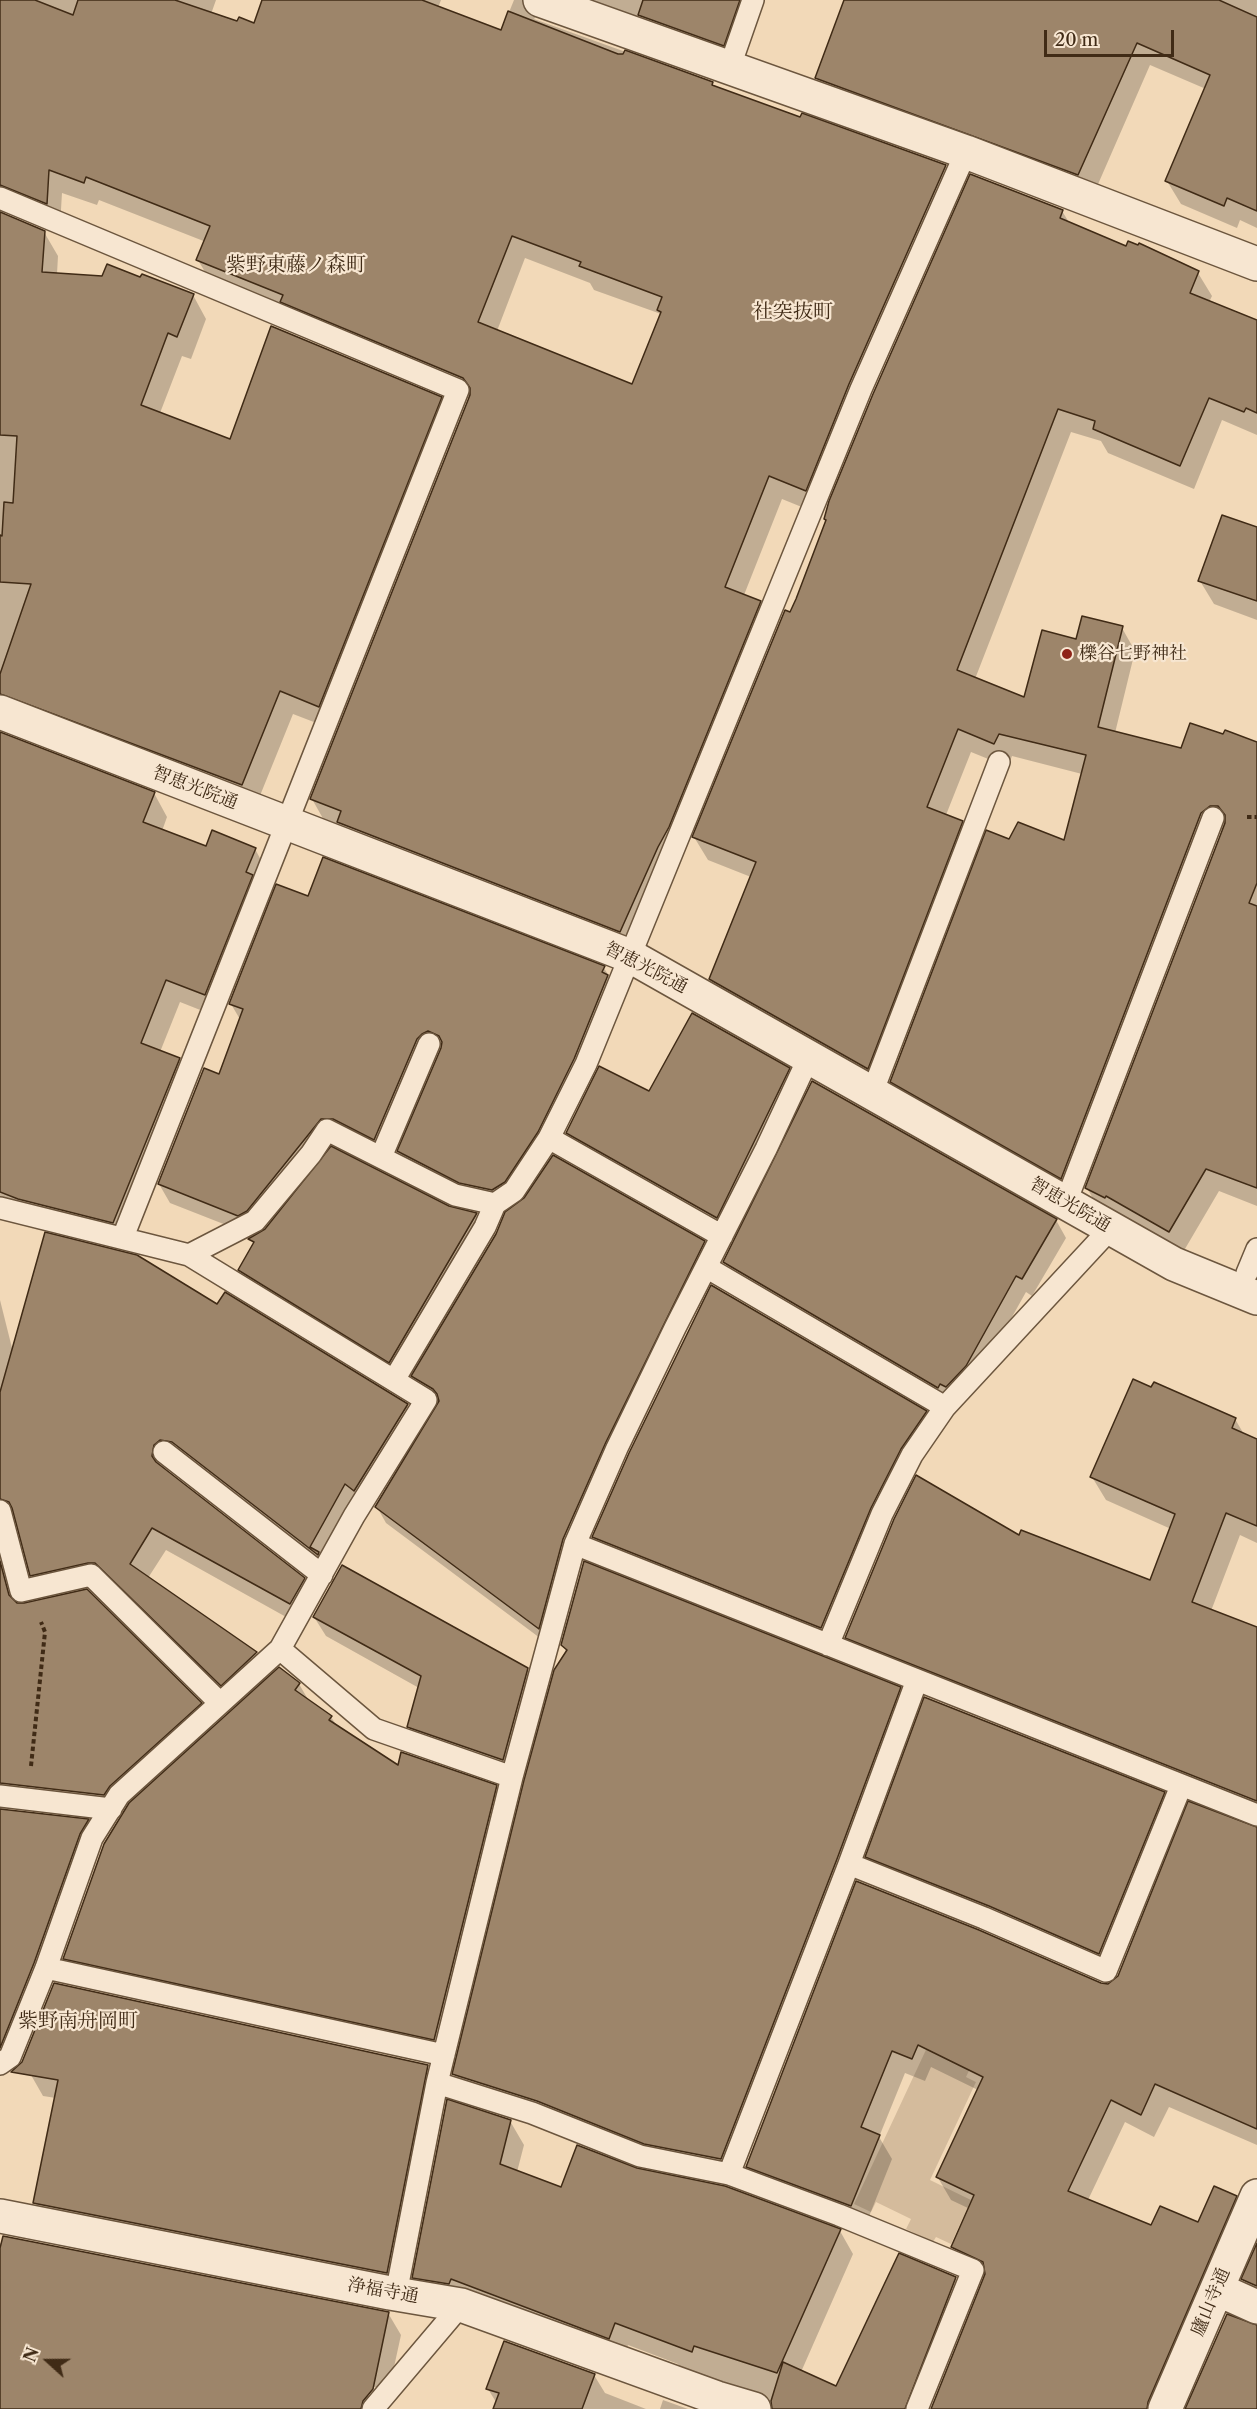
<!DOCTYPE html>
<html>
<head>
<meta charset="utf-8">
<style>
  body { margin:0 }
  #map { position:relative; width:1257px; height:2409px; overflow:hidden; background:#f2d9b8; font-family:"Libre Caslon Text",serif }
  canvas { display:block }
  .north { position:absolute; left:18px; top:2331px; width:60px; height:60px; -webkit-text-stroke:4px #f7e6d1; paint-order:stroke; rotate:291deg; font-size:16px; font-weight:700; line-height:24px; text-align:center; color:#402b16 }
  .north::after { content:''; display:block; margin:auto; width:21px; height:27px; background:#402b16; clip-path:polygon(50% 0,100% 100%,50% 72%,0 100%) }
  .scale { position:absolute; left:1044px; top:30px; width:130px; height:27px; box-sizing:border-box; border:3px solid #402b16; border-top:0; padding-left:8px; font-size:18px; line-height:21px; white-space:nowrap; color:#402b16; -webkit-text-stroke:4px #f7e6d1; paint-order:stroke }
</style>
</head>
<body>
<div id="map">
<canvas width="1257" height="2409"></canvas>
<div class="north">N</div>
<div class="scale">20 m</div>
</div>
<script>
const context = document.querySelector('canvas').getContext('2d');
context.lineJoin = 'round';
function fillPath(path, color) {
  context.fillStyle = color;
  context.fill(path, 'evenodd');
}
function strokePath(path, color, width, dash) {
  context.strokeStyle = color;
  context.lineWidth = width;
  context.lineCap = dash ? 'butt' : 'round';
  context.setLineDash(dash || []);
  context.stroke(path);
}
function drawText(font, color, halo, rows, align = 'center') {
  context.font = font + ' "Libre Caslon Text","Noto Serif JP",serif';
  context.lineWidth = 4.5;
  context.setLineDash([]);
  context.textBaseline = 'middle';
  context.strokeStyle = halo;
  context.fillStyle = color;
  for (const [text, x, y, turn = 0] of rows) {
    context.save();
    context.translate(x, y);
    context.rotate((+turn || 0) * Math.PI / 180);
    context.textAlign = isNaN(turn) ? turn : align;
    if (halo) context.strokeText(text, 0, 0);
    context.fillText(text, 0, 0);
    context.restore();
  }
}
const green = new Path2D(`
  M938,2024L982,2044L966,2077L976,2082L930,2180L971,2200L951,2244L936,2237L933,2242L906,2229L911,2219L876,2202L871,2212L854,2204Z`);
const shadow = new Path2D(`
  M0,0H216L169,133L207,147L264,0H441L438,8L501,32L514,0H765L762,9L754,20L737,68L542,9L534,19L712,83L715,88L801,119L945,166L959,190L862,408L819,514L782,499L744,595L760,602L774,625L633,955L325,822L312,799L470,399L296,325L212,284L198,260L206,242L99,200L97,205L62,193L60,226L6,211L3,215L44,232L58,256L57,274L193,295L206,319L191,359L182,356L160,413L230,441L441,398L454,422L332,729L293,714L255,808L0,723ZM525,258L590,283L594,290L661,314L633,386L497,331Z
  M846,0H1257V228L1240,220L1237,228L1181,204L1167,181L1206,89L1150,65L1092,198L830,102L817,78Z
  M1062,211L1070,224L1127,248L1198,273L1212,296L1209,302L1257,322V435L1222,420L1194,489L1108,453L1101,441L1071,432L975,679L1025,699L1077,641L1122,628L1135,651L1115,733L1182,750L1224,736L1257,743V1206L1219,1191L1182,1254L1100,1211L1087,1188L1224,828L1214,837L1075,1201L905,1105L892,1082L1010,841L1065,842L1082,774L1012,756L1008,767L971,752L946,815L962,822L975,846L881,1091L724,1002L710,979L751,877L708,860L694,837L791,614Z
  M1257,528V620L1214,604L1200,581Z
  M0,734L154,793L167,817L162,831L207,848L255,849L268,873L218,1017L180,1002L160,1052L179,1060L192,1083L126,1246L0,1209Z
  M309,898L604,968L615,986L504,1209L410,1170L399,1151L442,1049L433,1052L385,1158L332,1137L249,1234L170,1203L159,1184L220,1076L241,1021L231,1004Z
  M789,1069L796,1082L724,1230L575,1146L568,1133L650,1093Z
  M449,1208L476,1214L487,1234L401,1381L251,1290L240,1270L254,1245L251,1239Z
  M1056,1220L1066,1238L1032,1296L1026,1292L975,1383L956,1404L735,1280L725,1262Z
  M704,1242L714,1259L614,1460L548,1644L386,1523L377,1507L403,1464L400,1462L368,1514L358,1506L326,1566L174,1463L166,1468V1472L304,1579L317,1602L304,1627L166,1550L148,1578L256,1653L270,1677L299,1684L309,1701L331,1717L337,1726L399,1768L496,1786L507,1806L445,2059L76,1978L64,1958L130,1805L128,1803L117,1818L15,1806L4,1811L88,1821L101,1844L0,2057V1300L13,1352L218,1306L225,1294L407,1405L422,1431L439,1403L423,1393L413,1376ZM10,1522H17L32,1575L46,1600L24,1605L17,1603L0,1539ZM102,1586H110L235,1709L214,1728L200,1704L85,1589Z
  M925,1412L937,1432L912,1470L833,1647L605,1557L594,1537Z
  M1235,1419L1245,1436L1257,1441V1543L1240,1535L1211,1611L1257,1628V1819L860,1661L847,1637L1020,1538L1151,1582L1171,1529L1106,1500L1092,1477Z
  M314,1617L527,1669L539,1689L514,1779L420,1747L409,1727L419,1688L326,1636Z
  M562,1645L900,1688L911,1708L732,2178L465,2094L454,2074L567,1653Z
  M1164,1793L1176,1815L1112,1975L880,1879L867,1857Z
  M1257,1828V2145L1169,2107L1154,2137L1125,2122L1088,2200L1152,2227L1198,2224L1236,2197L1249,2220L1168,2409H931L985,2279L966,2271L953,2247L970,2209L951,2200L937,2176L978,2090L931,2067L925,2081L905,2073L879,2137L892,2159L864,2229L761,2190L747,2166L857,1883L1101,1984L1109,1985L1119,1977Z
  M427,2066L439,2087L399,2294L47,2224L35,2203L56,2098L43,2096L31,2075Z
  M510,2121L524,2145L517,2172L562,2188L637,2170L840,2231L853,2254L801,2372L837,2388L955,2278L969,2302L926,2409H759L690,2386L678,2364L628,2345L622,2361L427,2301L414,2277Z
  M0,2243L388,2313L401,2335L389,2390L370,2386L366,2409H0Z
  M1257,2247V2303L1243,2279Z
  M594,2375L605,2393L646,2409H493L496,2402L488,2389Z
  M663,2400L688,2409H660Z`);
const building = new Path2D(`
  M0,0H35L73,15L78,0H175L237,21L239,17L254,23L262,0H422L501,30L508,11L618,54H623L625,50L713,82L712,85L800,117L802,113L946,165L849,384L806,491L769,476L725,587L761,601L669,827L658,847L620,932L337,822L341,811L310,799L470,395V388L463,378L280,302L283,295L196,260L210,226L86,177L84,183L49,170L47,204L0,185ZM512,236L581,262L579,266L662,297L657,310L661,312L632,384L478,322Z
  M643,0H740L724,46L638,15Z
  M844,0H1219L1257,17V211L1227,198L1224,206L1165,181L1210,75L1137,43L1078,175L815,78Z
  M970,174L1063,210L1060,218L1126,246L1128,241L1138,245L1139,243L1199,271L1190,293L1257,320V413L1246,408L1244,412L1209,398L1180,466L1093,429L1095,421L1058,409L957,670L1024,697L1042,630L1076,639L1082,616L1123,626L1098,727L1181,748L1190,723L1223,734L1225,730L1257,742V883L1249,903L1257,906V1188L1206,1169L1169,1232L1106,1196L1105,1198L1085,1188L1225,823V815L1218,806H1210L1201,813L1061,1179L890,1082L986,830L1009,839L1018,822L1064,840L1086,755L999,734L994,744L958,729L927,807L963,821L868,1069L709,979L756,862L692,837L785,610L790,612L796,599L826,520L824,519L829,501L873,394Z
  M0,212L45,231L42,272L102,276L107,264L140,277L142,274L194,294L177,337L168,333L141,405L230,439L271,326L442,397L319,707L280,691L242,785L0,694V674L31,584L0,582V535L2,536L4,502L13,503L17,436L0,435Z
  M1222,515L1257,527V601L1198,581Z
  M0,732L155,792L143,822L206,846L212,830L256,848L246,872L253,875L205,995L166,980L141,1043L180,1058L113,1223L18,1199L0,1192Z
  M323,857L605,966L602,972L608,975L574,1059L538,1132L505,1182L492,1190L459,1183L397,1151L441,1048L442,1042L439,1036L428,1031L422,1034L417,1039L374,1140L333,1119H321L247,1211L238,1216L158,1184L204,1068L219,1074L243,1009L229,1004L276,884L308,896Z
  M692,1013L790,1068L717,1218L566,1133L599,1066L649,1091Z
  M812,1081L1057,1219L1022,1279L1016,1276L966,1366L946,1387L940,1384L938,1388L723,1262Z
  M331,1146L449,1206L477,1213L389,1363L238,1270L254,1242L248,1239L265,1229Z
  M553,1155L705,1241L606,1442L563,1539L539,1629L375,1507L439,1401L437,1394L433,1389L411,1376L496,1234L505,1212L524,1198Z
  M45,1232L137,1255L217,1304L225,1292L408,1404L354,1491L345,1484L310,1547L319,1552L318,1555L172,1442L160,1440L154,1445L152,1456L156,1462L305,1578L290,1604L152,1528L130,1564L257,1652L221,1686L95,1563H88L30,1576L12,1508L9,1502L0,1499V1392Z
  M711,1285L927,1411L901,1449L871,1508L821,1628L592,1537L629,1453Z
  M1133,1379L1151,1387L1154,1382L1236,1418L1232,1428L1257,1439V1526L1226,1513L1192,1602L1257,1627V1801L845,1638L894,1519L916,1475L1019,1535L1021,1530L1150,1580L1175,1514L1090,1477Z
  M0,1561L9,1595L17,1603H24L87,1589L202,1703L110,1786L104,1795L0,1783Z
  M584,1561L901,1687L837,1859L721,2159L644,2144L537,2101L452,2074L524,1780L554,1670L567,1650L561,1645Z
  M342,1565L528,1668L503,1760L407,1727L421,1676L313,1617Z
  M279,1667L300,1683L295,1690L332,1716L329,1720L398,1765L401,1752L497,1785L434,2040L63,1959L104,1844L129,1803Z
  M924,1697L1165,1792L1099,1954L989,1906L865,1857Z
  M1188,1801L1257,1827V2129L1155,2084L1141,2115L1111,2100L1068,2191L1151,2225L1160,2206L1198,2222L1214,2186L1237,2196L1148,2402L1147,2409H931L985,2274L983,2262L951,2247L974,2195L936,2177L983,2077L918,2045L912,2059L892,2051L861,2127L880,2135L851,2206L746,2167L856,1881L979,1930L1101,1983L1108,1984L1118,1976Z
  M0,1809L89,1819L80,1834L34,1963L0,2048Z
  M54,1983L428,2065L387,2273L33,2203L58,2080L11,2072L22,2062Z
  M447,2099L511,2120L500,2164L561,2187L577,2145L637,2168L725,2186L841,2229L777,2373L694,2346L692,2352L615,2323L609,2339L451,2279L449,2284L412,2278Z
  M3,2236L389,2312L373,2389L363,2401L361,2409H0V2248Z
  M1257,2243V2286L1241,2279Z
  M899,2253L956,2277L905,2409H772L771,2401L783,2362L836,2386Z
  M1227,2314L1257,2325V2409H1185Z
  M504,2341L595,2374L582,2409H493L499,2393L486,2389Z`);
const path = new Path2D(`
  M1247,817H1257
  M31,1766L45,1632L41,1622`);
const service = new Path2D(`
  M730,66L753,0
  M0,198L458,390L123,1237
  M872,1093L999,762
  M549,1138L722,1236
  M381,1157L429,1044
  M1066,1202L1213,818
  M0,1208L189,1255L426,1400L354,1516L280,1649L119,1795L92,1838L46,1968L10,2057L0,2064
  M189,1255L255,1221L311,1154L327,1130L455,1195L495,1204
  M706,1267L945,1407
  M1247,1273L1257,1249
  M394,1380L485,1227L495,1204L514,1191L549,1138L586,1064L861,389L966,152
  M164,1452L322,1575
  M0,1511L21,1591L91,1575L220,1703
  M575,1544L1257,1815
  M828,1645L882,1514L912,1455L945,1407L1111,1228
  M280,1649L374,1729L512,1777
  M0,1796L111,1809
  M849,1864L984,1918L1106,1971L1181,1786
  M46,1968L444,2055
  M437,2083L532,2113L640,2156L729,2174L839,2215L973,2270L917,2409
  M729,2174L849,1864L917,1680
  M396,2294L437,2083L512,1777L575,1544L617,1448L675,1328L766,1149L809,1057
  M373,2409L461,2305`);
const minor = new Path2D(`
  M540,0L966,152L1257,264
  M0,712L630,956L1174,1264L1257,1298
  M0,2216L390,2293L461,2305L717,2398L754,2409
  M1217,2289L1257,2307
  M1165,2409L1257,2196`);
const markers = [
  [1067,654,6,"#8f2418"]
];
const poiNames = [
  ["櫟谷七野神社",1079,654]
];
const streetNames = [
  ["智恵光院通",195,788,21],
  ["智恵光院通",646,968,27],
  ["智恵光院通",1070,1205,30],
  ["浄福寺通",383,2291,10],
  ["廬山寺通",1211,2302,-67]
];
const neighbourhoodNames = [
  ["紫野東藤ノ森町",296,265],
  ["社突抜町",793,312],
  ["紫野南舟岡町",78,2021]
];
fillPath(green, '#d4bb9c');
fillPath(shadow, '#0003');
fillPath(building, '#9d856a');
strokePath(building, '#402b16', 1.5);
strokePath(service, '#6c563e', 24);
strokePath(minor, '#6c563e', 36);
strokePath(path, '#402b16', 4, [4.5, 3]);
strokePath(service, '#f7e6d1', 21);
strokePath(minor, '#f7e6d1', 33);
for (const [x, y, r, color] of markers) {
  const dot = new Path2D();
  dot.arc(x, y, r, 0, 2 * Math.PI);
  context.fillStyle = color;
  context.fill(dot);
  strokePath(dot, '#f7e6d1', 2);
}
drawText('18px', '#402b16', '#f7e6d1', poiNames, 'left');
drawText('18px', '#402b16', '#f7e6d1', streetNames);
drawText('20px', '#402b16', '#f7e6d1', neighbourhoodNames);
</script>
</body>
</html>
